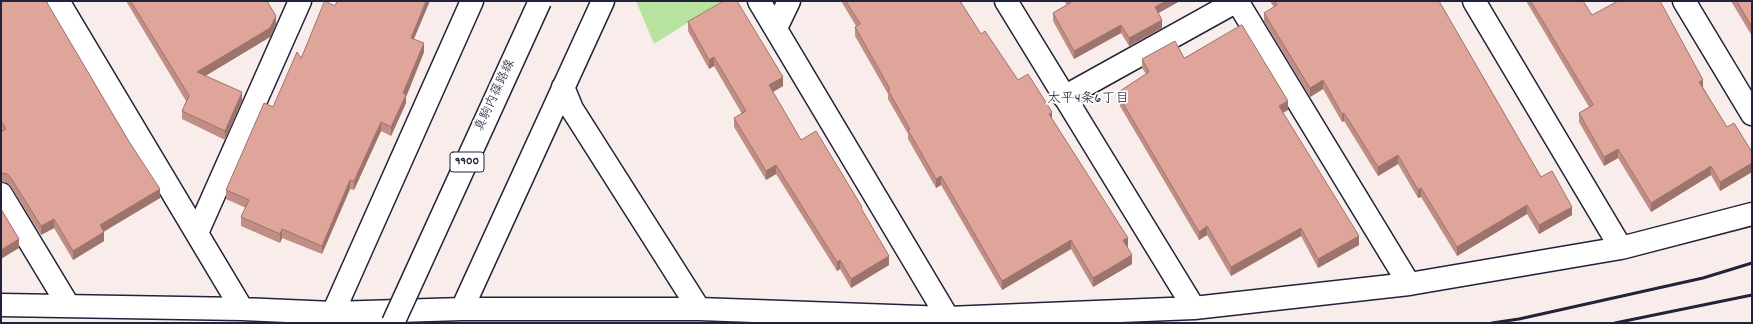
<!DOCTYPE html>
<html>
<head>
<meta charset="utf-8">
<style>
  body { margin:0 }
  #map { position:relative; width:1753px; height:324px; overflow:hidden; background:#f9edeb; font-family:Dekko,sans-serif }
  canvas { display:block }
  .frame { position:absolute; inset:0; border:2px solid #22223b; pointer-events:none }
</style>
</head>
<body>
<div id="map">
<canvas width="1753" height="324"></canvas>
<div class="frame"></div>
</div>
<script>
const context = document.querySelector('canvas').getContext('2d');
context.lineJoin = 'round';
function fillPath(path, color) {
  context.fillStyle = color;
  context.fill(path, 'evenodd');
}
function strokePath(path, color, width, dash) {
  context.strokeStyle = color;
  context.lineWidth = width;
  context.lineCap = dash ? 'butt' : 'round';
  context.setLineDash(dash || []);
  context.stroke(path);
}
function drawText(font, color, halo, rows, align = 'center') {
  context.font = font + ' Dekko,"Klee One",sans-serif';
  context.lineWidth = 3.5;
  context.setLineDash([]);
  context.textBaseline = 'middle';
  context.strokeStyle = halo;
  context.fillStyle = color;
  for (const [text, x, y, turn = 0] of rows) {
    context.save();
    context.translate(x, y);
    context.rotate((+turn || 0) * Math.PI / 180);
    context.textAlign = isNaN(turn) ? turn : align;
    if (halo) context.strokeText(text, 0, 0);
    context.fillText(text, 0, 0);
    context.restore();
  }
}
const green = new Path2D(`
  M636,1H722L654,44Z`);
const minor = new Path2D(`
  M58,1L242,309
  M759,1L948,318
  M1006,1L1194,308
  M1474,1L1621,248
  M1684,1L1752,114
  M776,28L789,1
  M563,87L572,109L699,309
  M1064,97L1237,1L1409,284
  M1,194L68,305
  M197,233L300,1
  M1,305L242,309L333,313L462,309L603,1
  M462,309H699L948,318L1194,308L1409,284L1621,248L1752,214
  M333,313L472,1`);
const rail = new Path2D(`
  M1492,323L1519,319L1703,278L1752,263
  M1615,323L1752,295`);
const primaryBridge = new Path2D(`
  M393,323L540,1`);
const wall = new Path2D(`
  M1,1L160,198L104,231V241L73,260L54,228L41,235L11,187L7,183L1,182V132H2L1,130Z
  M126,1H267L276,25L270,37L205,76L242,101L225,140L182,119V111L186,101Z
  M841,1H960L981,34L1018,80L1052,119L1128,246L1127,247L1132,264L1093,287L1071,249L1002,290L941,185L936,188L908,139V134L888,99V94L855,36V27L856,26Z
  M1064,1H1180L1158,13L1162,28L1129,46L1121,33L1074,59L1053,21V13L1067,5Z
  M1271,1H1439L1541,177L1572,215L1539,234L1527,214L1457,256L1421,197L1418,198L1398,164L1378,176L1344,121L1342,122L1323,89L1310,97L1264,21V13L1274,7L1271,3Z
  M1526,1H1583L1592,15L1703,87L1727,127L1752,152V172L1720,191L1711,175L1651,212L1618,158L1604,166L1579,122V113L1589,107Z
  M1731,1H1752V36Z
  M688,22L783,86L773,92L801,140L862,210L889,265L851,288L840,269L837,271L776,174L766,180L734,127V118L742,114L714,66L709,69L688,31Z
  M414,39L424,52L406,97V103L391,136L381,131L354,190L350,189L322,254L282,238L280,243L241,226V217L246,208L226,199V190L301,58Z
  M1184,58L1288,110L1283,113L1359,245L1318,268L1301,236L1231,276L1207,235L1199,240L1117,101V93L1146,74L1142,68V59Z`);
const shadedWall = new Path2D(`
  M426,1H430L411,46V38Z
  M1166,1H1180L1155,15V7Z
  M276,16V25L270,37L197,81V72Z
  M1162,20V28L1129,46V38Z
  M1121,25V33L1074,59V51Z
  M424,43V52L406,97V103L391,136V127L403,93Z
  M714,57V66L709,69V60Z
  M783,77V86L769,94V85Z
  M1323,80V89L1310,97V88Z
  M1703,80V89L1699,82Z
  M242,92V101L225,140V131Z
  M1288,101V110L1279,115V106Z
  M1052,112V120L1049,114Z
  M1344,113V121L1342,122V114Z
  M381,122V131L354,190V181Z
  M1618,149V158L1604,166V157Z
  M1398,155V164L1378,176V167Z
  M1752,163V172L1720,191V182Z
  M776,165V174L766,180V171Z
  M1711,166V175L1651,212V203Z
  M941,176V185L936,188V179Z
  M350,180V189L322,254V246Z
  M1421,188V197L1418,198V190Z
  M160,189V198L100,234V225Z
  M1527,205V214L1457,256V247Z
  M1572,207V215L1539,234V225Z
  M54,219V228L41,235V226Z
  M1207,226V235L1199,240V232Z
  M1301,228V236L1231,276V267Z
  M282,229V238L280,243V234Z
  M104,232V241L73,260V251Z
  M1359,236V245L1318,268V259Z
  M1128,238V246L1123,249V240Z
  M19,239V248L1,259V250Z
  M1071,240V249L1002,290V281Z
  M1132,255V264L1093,287V278Z
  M889,256V265L851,288V279Z
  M840,260V269L837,271V262Z`);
const building = new Path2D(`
  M1,1H46L128,140L160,189L100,225L104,232L73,251L54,219L41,226L11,178L7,174L1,173V132L6,129L1,121Z
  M131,1H267L276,16L270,28L197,72L242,92L225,131L182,111L189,96Z
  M325,1L335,6L337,1H426L411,38L424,43L403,93L406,95L391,127L381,122L354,181L350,180L322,246L282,229L280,234L241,217L249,200L226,190L264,103L273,107L297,52L301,58Z
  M724,1H737L783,77L769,85L801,140L816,131L862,207L861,208L889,256L851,279L840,260L837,262L776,165L766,171L734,118L746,111L714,57L709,60L688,22Z
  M846,1H960L981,34L985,31L1018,80L1028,74L1052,112L1049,114L1128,238L1123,240L1132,255L1093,278L1071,240L1002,281L941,176L936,179L908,130L910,129L888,90L890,89L855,27L860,24Z
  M1069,1H1166L1155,7L1162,20L1129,38L1121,25L1074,51L1053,13L1070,3Z
  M1275,1H1439L1541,177L1552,171L1572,207L1539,225L1527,205L1457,247L1421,188L1418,190L1398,155L1378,167L1344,113L1342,114L1323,80L1310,88L1264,13L1277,5Z
  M1531,1H1583L1592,15L1618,1H1660L1703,80L1699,82L1727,127L1734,123L1752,152V163L1720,182L1711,166L1651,203L1618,149L1604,157L1579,113L1593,105Z
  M1737,1H1752V27Z
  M1242,25L1288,101L1279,106L1359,236L1318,259L1301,228L1231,267L1207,226L1199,232L1117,93L1149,72L1142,59L1175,41L1184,58Z
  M1,209L19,239L1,250Z`);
const shields = [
  [467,162,34]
];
const shieldNames = [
  ["9900",467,162]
];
const streetNames = [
  ["真駒内篠路線",496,96,-65]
];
const neighbourhoodNames = [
  ["太平4条6丁目",1088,100]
];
fillPath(green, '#b8e39f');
strokePath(minor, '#22223b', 25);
strokePath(minor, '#fff', 22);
strokePath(rail, '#22223b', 3);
strokePath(primaryBridge, '#22223b', 25, []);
strokePath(primaryBridge, '#fff', 22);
fillPath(wall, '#c08e85');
fillPath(shadedWall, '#9c746c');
fillPath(building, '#dfa59b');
strokePath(building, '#9c746c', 1);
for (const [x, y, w] of shields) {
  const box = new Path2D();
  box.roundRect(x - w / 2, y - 10, w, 20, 3);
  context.fillStyle = '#fff';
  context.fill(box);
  strokePath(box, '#22223b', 1);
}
drawText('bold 12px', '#22223b', null, shieldNames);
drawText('13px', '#22223b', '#fff', streetNames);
drawText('14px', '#22223b', '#fff', neighbourhoodNames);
</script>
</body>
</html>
